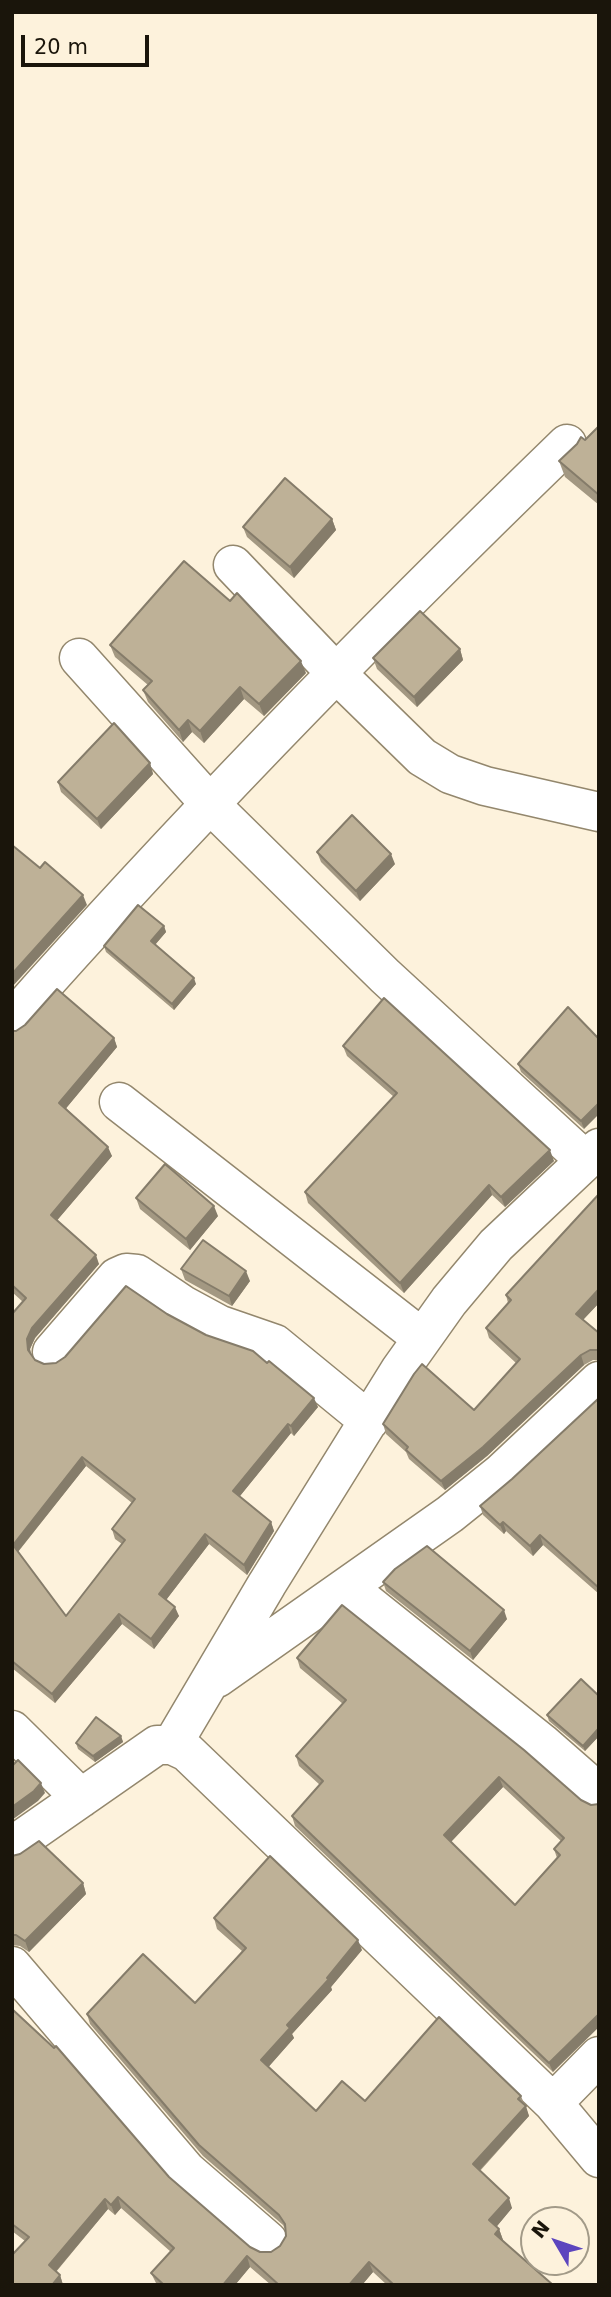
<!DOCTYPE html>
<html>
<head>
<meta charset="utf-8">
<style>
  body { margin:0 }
  #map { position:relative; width:611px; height:2297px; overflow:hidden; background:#fdf2dc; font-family:"DejaVu Sans",sans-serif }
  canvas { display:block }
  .frame { position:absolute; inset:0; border:14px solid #1a150b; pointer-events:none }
  .north { position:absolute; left:520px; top:2206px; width:70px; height:70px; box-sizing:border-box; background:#fdf2dc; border:2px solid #a29a88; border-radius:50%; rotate:309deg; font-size:19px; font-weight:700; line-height:28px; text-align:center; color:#1a150b }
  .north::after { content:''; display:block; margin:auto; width:24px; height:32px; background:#5c45be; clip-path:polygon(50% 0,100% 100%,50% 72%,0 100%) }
  .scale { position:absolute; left:21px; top:35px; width:128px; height:32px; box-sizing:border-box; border:4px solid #1a150b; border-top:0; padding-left:9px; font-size:21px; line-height:24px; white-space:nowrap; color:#1a150b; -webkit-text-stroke:5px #fdf2dc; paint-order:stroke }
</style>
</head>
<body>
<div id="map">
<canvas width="611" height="2297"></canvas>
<div class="frame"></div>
<div class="north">N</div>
<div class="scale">20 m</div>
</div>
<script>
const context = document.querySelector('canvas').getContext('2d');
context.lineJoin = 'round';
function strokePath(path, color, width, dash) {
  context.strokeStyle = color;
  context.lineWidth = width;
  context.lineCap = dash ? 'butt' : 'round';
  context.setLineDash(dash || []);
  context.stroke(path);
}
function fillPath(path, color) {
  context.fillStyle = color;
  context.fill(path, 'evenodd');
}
const minor = new Path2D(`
  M233,565L335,672L422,757L450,774L485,786L599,812
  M79,658L210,804L385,976L585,1160
  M12,1020C189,820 375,630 567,444
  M119,1102L422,1338
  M52,1352L117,1277L126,1273L137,1274L183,1305L220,1325L275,1344L369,1421
  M348,1588L542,1743L599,1793
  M217,1678L450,1514L501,1473L599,1381
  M12,1730L81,1798
  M172,1745L267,1584L400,1370L449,1301L496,1245L599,1148
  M12,1846L157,1745H172L187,1752L553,2103L599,2158
  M12,1966L187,2171L268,2241
  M553,2103L599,2056`);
const wall = new Path2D(`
  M599,426V505L565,477L559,461L585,440Z
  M332,519L336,530L294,578L247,537L243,527Z
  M110,645L306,673L264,716L244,699L204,743L192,732L183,742L148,702L143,690L148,685L115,657Z
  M460,649L463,660L417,707L377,669L373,658Z
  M150,763L153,774L101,829L61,792L58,782Z
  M317,852L395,864L360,901L321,862Z
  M164,926L166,932L155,945L196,984L174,1010L106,952L104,946Z
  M568,1007L584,1129L521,1072L518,1064Z
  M12,1031L114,1038L117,1047L66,1108L112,1156L57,1220L99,1264L35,1338L30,1349L31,1354L35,1360L44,1364L56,1363L167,1314L318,1407L294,1436L291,1433L239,1497L271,1522L274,1531L247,1575L209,1544L166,1600L179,1616L154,1649L122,1624L55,1703L12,1668V1314L23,1302L12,1292ZM86,1466L132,1503L112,1529L115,1539L122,1544L66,1616L18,1552Z
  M343,1046L554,1161L505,1207L492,1195L404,1293L308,1203L305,1192L394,1097L347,1056Z
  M136,1198L218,1216L190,1250L140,1209Z
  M181,1269L250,1281L232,1306L185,1280Z
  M506,1295L599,1303L583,1320L599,1333V1360H593L584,1365L487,1456L445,1490L409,1459L406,1452L386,1434L383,1424L474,1410L516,1363L489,1338L486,1328L508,1303Z
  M599,1398V1594L543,1545L533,1556L506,1531L504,1534L483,1515L480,1506L512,1479Z
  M383,1582L507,1619L473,1660L386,1591Z
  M297,1658L591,1805L553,2072L295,1826L292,1816L320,1785L299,1766L296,1756L343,1704L300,1668ZM503,1787L561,1841L554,1849L557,1858L515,1905L451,1842Z
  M599,1696V1736L585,1751L549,1721L547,1715Z
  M121,1736L123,1742L95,1762L78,1749L76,1743Z
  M12,1856L83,1883L86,1894L29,1952L20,1946L12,1945Z
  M214,1918L362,1950L331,1987L332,1990L292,2034L294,2038L268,2067L316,2111L365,2101L521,2096L529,2116L480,2171L512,2208L496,2227L499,2229L503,2240L502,2241L553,2285H387L373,2272L362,2285H271L250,2267L235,2285H157L151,2273L171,2252L121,2208L115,2215L108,2209L56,2272L60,2275L63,2285H12L25,2241L12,2231V2009L169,2177L250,2247L260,2252H271L280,2246L286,2236L285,2229L283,2225L203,2156L90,2024L87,2014L195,2003L242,1951L217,1929Z`);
const shadedWall = new Path2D(`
  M332,519L336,530L294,578L290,567Z
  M460,649L463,660L417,707L414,697Z
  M301,661L306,673L264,716L259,704Z
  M240,687L244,699L204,743L200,731Z
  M188,720L192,732L183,742L179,730Z
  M150,763L153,774L101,829L97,819Z
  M391,854L395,864L360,901L356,891Z
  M83,895L87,905L12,987V974Z
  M164,926L166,932L153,947L151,941Z
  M194,978L196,984L174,1010L172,1004Z
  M114,1038L117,1047L63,1112L59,1103Z
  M599,1103V1114L584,1129L581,1121Z
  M108,1147L112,1156L54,1224L51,1215Z
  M550,1150L554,1161L505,1207L501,1197Z
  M489,1185L492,1195L404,1293L400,1283Z
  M214,1206L218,1216L190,1250L186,1239Z
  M96,1255L99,1264L35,1338L30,1349L32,1360L28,1350L27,1339L32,1328Z
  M246,1271L250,1281L232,1306L229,1296Z
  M599,1289V1303L580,1323L576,1314Z
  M581,1355L584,1365L487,1456L445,1490L441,1481Z
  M314,1398L318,1407L294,1436L291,1426Z
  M288,1424L291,1433L236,1501L233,1491Z
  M82,1457L86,1466L16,1554L13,1545Z
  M271,1522L274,1531L247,1575L244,1565Z
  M503,1522L506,1531L504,1534L500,1525Z
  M205,1534L209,1544L163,1604L159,1594Z
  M540,1535L543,1545L533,1556L530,1546Z
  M175,1607L179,1616L154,1649L151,1639Z
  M504,1610L507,1619L473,1660L470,1651Z
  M119,1614L122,1624L55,1703L52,1694Z
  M599,1728V1736L585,1751L583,1746Z
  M121,1736L123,1742L95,1762L93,1756Z
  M499,1777L503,1787L448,1845L444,1835Z
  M41,1783L45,1793L38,1801L12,1820V1807Z
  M83,1883L86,1894L29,1952L25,1941Z
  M358,1940L362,1950L331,1987L332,1990L292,2034L294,2038L265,2071L261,2060L287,2025Z
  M599,2014V2027L553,2072L549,2063Z
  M526,2106L529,2116L476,2174L473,2164Z
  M118,2197L121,2208L115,2215L111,2205Z
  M509,2198L512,2208L493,2231L489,2220Z
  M105,2199L108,2209L52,2276L49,2265Z
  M499,2229L503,2240L498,2245L495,2234Z
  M247,2256L250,2267L235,2285H223Z
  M369,2262L373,2272L362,2285H349Z
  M60,2275L63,2285H52Z`);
const building = new Path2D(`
  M599,426V495L559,461L577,444L581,437L585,440Z
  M285,478L332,519L290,567L243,527Z
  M184,561L230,601L237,593L301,661L259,704L240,687L200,731L188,720L179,730L143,690L152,681L110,645Z
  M420,611L460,649L414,697L373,658Z
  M114,723L150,763L97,819L58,782Z
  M352,815L391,854L356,891L317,852Z
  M12,845L40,868L45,862L83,895L12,974Z
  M138,905L164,926L151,941L194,978L172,1004L104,946Z
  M57,989L114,1038L59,1103L108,1147L51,1215L96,1255L32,1328L27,1339L28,1350L35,1360L44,1364L56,1363L65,1357L126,1286L167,1314L206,1335L253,1351L267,1363L269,1361L314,1398L291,1426L288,1424L233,1491L271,1522L244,1565L205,1534L159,1594L175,1607L151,1639L119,1614L52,1694L12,1661V1314L26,1298L12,1285V1031H16L25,1025ZM82,1457L135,1499L112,1529L125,1540L66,1616L13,1545Z
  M384,998L550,1150L501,1197L489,1185L400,1283L305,1192L397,1093L343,1046Z
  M568,1007L599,1039V1103L581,1121L518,1064Z
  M165,1164L214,1206L186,1239L136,1198Z
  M599,1194V1289L576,1314L599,1333V1350H590L581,1355L483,1447L441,1481L406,1450L408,1447L383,1424L414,1374L422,1364L474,1410L520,1359L486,1328L511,1300L506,1295Z
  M203,1240L246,1271L229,1296L181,1269Z
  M599,1398V1588L540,1535L530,1546L503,1522L500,1525L480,1506L512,1479Z
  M427,1546L504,1610L470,1651L383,1582L395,1569Z
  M342,1605L524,1750L581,1800L591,1805L599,1804V2014L549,2063L292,1816L323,1781L296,1756L346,1700L297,1658ZM499,1777L564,1838L554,1849L560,1855L515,1905L444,1835Z
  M581,1679L599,1696V1728L583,1746L547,1715Z
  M96,1717L121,1736L93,1756L76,1743Z
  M18,1760L41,1783L34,1791L12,1807V1766Z
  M39,1841L83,1883L25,1941L16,1935H12V1856L20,1854Z
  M270,1856L358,1940L327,1978L329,1979L287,2025L290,2028L261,2060L316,2111L342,2081L365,2101L439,2017L521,2096L518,2099L526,2106L473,2164L509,2198L489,2220L499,2229L495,2234L553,2285H394L369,2262L349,2285H279L247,2256L223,2285H164L151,2273L174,2248L118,2197L111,2205L105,2199L49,2265L60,2275L52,2285H12V2255L29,2237L12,2224V2009L54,2048L56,2046L169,2177L250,2247L260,2252H271L280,2246L286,2236L285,2224L279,2215L199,2145L87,2014L143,1954L195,2003L246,1948L214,1918Z`);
strokePath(minor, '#93876d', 41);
strokePath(minor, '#fff', 38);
fillPath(wall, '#a39882');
fillPath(shadedWall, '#857c6a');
fillPath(building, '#beb197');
strokePath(building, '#857c6a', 2);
</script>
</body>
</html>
